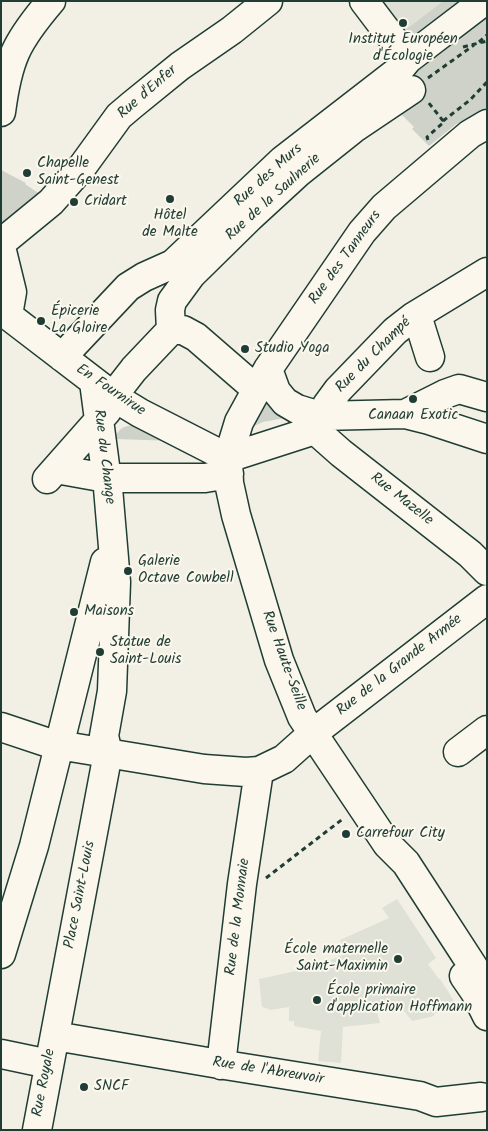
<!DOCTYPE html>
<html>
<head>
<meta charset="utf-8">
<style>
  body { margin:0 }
  #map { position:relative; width:488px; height:1131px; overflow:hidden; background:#f2f0e5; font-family:Kalam,sans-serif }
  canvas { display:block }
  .frame { position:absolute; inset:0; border:2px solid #1f3d34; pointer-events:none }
</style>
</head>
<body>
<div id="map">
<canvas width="488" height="1131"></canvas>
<div class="frame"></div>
</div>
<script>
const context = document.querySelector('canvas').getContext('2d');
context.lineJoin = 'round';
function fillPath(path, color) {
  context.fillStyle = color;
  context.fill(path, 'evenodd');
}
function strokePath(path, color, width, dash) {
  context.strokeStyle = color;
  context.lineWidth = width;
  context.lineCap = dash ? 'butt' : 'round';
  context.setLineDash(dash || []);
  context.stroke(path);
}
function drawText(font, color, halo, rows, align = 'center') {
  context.font = font + ' Kalam,sans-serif';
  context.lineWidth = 4;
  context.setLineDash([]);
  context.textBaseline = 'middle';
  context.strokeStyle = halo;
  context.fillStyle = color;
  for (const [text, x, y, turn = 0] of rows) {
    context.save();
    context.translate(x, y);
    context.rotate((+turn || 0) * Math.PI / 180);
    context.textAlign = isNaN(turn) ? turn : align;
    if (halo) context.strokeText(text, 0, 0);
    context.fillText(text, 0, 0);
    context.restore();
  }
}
const built = new Path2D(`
  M375,1H443L400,34Z
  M397,899L436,958L428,964L439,979H440L456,1004L434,1014V1016L412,1021L400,1006L386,1011L384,1004L375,1006L380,1023L343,1027L341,1063L318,1061L321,1031L294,1026V1021H289V1007L271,1010L262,1007L259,979L314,967L345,954L340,940L389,918L382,908Z`);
const green = new Path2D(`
  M443,1H462L406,42L400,34Z
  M487,10V108L455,125L429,146L412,129L414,127L395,108L411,74L417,70L413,66Z
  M1,170L26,183L25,184L46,198L1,227Z
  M268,397L285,418L263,422L254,426Z
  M138,425L175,441L115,439C118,427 127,425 138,425Z`);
const path = new Path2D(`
  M479,42L487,35
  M463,47L487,41
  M428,78L474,45
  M443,121L470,100L487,82
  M428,140L427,137L444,122L428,102
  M266,878L344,818`);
const minor = new Path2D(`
  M364,1L408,59
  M1,112C8,59 16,42 51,1
  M487,124L470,134L384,207L362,232L268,369L239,422L228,458L229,483L236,515L279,660L302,717L387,844L406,863L487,988
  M1,243L51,202L82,167L119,116L132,105L180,66L232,30L268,1
  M1,247L12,292L8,315
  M1,310L117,399L140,413L228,458
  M413,317L420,325L430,357
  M171,330L170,310L172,301L191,275L250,217L299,172L353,129L411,90
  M171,330H183L196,337L256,389
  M62,357L128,287L144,277L173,264L283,160L398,71L408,59L484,1
  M268,369L276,391L285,402L297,409L320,416L405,414L429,420L487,439
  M113,396L134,369L171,330
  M405,414L445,394L459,389L487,397
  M315,430L341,453L470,554L487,571
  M228,458L315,430L327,405L338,390L395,331L413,317L487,272
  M56,469L106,478H205L229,474
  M47,479L107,411
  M1,727L52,744L204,769L246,772L259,771L284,759L312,734L487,599
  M458,752L487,730
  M1,954L34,846L105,562
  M464,976L475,992L487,1016
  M55,1036L225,1065L420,1096L436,1102L481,1097
  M1,1054L49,1064
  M221,1065L242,884L259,771
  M37,1130L108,753L104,736L112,691L116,582L108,488L94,382`);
const markers = [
  [403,23,5,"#1f3d34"],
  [27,173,5,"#1f3d34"],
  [170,199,5,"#1f3d34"],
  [74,202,5,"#1f3d34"],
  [41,321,5,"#1f3d34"],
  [245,349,5,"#1f3d34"],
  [413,399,5,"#1f3d34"],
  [128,571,5,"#1f3d34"],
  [74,612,5,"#1f3d34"],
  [100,652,5,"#1f3d34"],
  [346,834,5,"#1f3d34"],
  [398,959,5,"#1f3d34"],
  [317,1000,5,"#1f3d34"],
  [84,1087,5,"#1f3d34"]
];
const poiNames = [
  ["Institut Européen",403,40,"center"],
  ["d'Écologie",403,57,"center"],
  ["Chapelle",37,164],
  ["Saint-Genest",37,181],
  ["Cridart",84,202],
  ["Hôtel",170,216,"center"],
  ["de Malte",170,233,"center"],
  ["Épicerie",51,312],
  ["La Gloire",51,329],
  ["Studio Yoga",255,349],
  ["Canaan Exotic",413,416,"center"],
  ["Galerie",138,562],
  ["Octave Cowbell",138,579],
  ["Maisons",84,612],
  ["Statue de",110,643],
  ["Saint-Louis",110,660],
  ["Carrefour City",356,834],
  ["École maternelle",388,950,"right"],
  ["Saint-Maximin",388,967,"right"],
  ["École primaire",327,991],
  ["d'application Hoffmann",327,1008],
  ["SNCF",94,1087]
];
const streetNames = [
  ["Rue d'Enfer",148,93,-41],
  ["Rue des Murs",269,176,-42],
  ["Rue de la Saulnerie",274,198,-42],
  ["Rue des Tanneurs",346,258,-54],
  ["Rue du Champé",374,356,-45],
  ["En Fournirue",110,391,34],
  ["Rue du Change",103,457,83],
  ["Rue Mazelle",401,500,38],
  ["Rue Haute-Seille",283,661,70],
  ["Rue de la Grande Armée",400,666,-38],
  ["Place Saint-Louis",81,895,-79],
  ["Rue de la Monnaie",239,917,-83],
  ["Rue de l'Abreuvoir",268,1072,9],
  ["Rue Royale",45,1083,-79]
];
fillPath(built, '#e0e1d6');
fillPath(green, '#cfd2c8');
strokePath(minor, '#1f3d34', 31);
strokePath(path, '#1f3d34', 3, [5, 4]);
strokePath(minor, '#fbf7ec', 28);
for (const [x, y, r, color] of markers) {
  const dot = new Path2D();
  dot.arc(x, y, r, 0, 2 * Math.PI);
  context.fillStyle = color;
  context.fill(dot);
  strokePath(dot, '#fbf7ec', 2);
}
drawText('15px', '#1f3d34', '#fbf7ec', poiNames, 'left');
drawText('15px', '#1f3d34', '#fbf7ec', streetNames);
</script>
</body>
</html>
